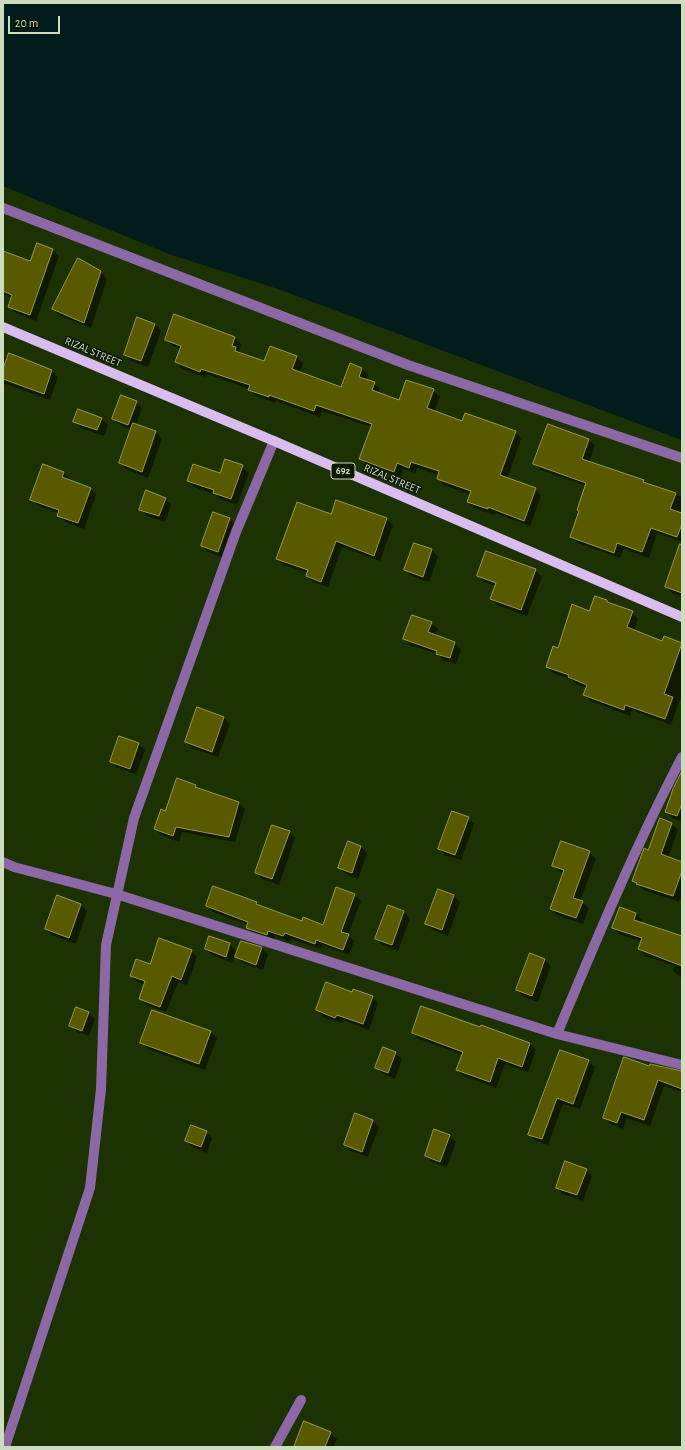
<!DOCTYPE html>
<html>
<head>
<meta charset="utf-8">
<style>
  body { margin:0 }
  #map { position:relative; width:685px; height:1450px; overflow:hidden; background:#1d3202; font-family:"Alegreya Sans",sans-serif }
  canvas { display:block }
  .frame { position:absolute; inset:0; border:4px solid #cbddbd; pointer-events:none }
  .scale { position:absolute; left:8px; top:16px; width:52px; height:18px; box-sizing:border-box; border:2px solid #cbddbd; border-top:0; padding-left:5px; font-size:12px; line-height:14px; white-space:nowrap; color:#cbddbd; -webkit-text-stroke:3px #0c1701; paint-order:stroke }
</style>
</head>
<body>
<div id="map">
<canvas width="685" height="1450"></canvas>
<div class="frame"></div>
<div class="scale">20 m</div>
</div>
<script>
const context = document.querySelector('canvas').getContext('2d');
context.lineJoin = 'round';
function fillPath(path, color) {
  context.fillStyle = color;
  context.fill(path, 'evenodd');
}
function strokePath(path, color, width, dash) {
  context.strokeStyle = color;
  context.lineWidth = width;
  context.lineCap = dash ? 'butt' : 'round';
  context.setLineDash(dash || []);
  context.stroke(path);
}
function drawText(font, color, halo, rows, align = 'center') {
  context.font = font + ' "Alegreya Sans",sans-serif';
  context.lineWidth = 3;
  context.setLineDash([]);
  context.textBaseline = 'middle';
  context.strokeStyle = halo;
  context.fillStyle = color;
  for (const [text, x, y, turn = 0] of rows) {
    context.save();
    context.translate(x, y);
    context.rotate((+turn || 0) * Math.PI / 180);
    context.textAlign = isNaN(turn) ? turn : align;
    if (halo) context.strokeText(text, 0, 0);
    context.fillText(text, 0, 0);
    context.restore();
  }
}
const water = new Path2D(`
  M3,3H682V440L278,289L169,254L3,186Z`);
const shadow = new Path2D(`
  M53,250L59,256L36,321L16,313L9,307L12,298L3,294V252L31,262Z
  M78,259L101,272L107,279L91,328L60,316L53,309Z
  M154,324L161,331L148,367L131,361L125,355Z
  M235,338L241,344L239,351L242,354L265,363L270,348L297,357L303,363L300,373L342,388L362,368L368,375L366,380L374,383L380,390L379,393L400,401L433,390L440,397L434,412L463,422L515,432L521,439L507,479L535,489L541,496L530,526L495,513L494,515L475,508L468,502L471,495L444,485L438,479L439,475L417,468L415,473L403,469L400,477L367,465L360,458L372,427L322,411L320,417L276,401L275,403L256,396L249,389L207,374L206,377L182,369L176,362L181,349L173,346L166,339Z
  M9,355L52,371L58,377L50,400L3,383V356L8,358Z
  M136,402L142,408L136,425L156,432L162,439L148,478L126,469L120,463L132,430L120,425L113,419Z
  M101,418L108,425L104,436L81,428L75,421Z
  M589,440L595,446L589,462L643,481L646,484L682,497V542L657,533L649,558L624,549L620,558L578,543L571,537L580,511L586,486L541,470L535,464Z
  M242,466L249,473L237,505L220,499L216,495L194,487L188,481L220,475Z
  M63,473L70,479L69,481L90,488L96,495L84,529L65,522L58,515L59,513L38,506L31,499Z
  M165,499L171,505L165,522L147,516L140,509Z
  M331,515L387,519L393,525L380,561L342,547L328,587L313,582L307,576L308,573L284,565L277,559Z
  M229,519L236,525L224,558L208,552L202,546Z
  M682,543V597L672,593L666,587Z
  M414,544L432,550L438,557L429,582L411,576L405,569Z
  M535,570L542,577L527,616L497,605L491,599L496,586L485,582L478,576Z
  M607,601L610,604L632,612L638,619L634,631L663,642L665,638L682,644V694L671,725L632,710L630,716L591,701L584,695L587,688L576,684L572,680L553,673L547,667L559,649L590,612Z
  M431,623L438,629L435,636L455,643L461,650L456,664L443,660L438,654L410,645L404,638Z
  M198,709L224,718L230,724L218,757L192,748L186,742Z
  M138,744L145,750L136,774L118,768L111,761Z
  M195,786L199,790L239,803L245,809L235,842L182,832L179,842L162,835L155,829L166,812Z
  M682,798V821L672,818L666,811Z
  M468,818L474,824L461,860L445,855L439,848Z
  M660,820L672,824L678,830L668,858L682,863V894L679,902L644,890L634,881L649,851Z
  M289,832L295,838L279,885L262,879L256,873Z
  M348,842L361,847L367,853L358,879L346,874L339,868Z
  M589,852L596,859L580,901L589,908L583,924L557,915L551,909L564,873L560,872L553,866Z
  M438,890L454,896L460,902L448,936L433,930L426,924Z
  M355,895L361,901L348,935L354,941L349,955L322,945L321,949L291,939L290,942L275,936L273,941L253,934L247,928L248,925L213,912L207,906L257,903L260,907L302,922L323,926Z
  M58,896L81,905L87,911L76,944L52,935L46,929Z
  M388,906L404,912L410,918L398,951L383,945L376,939Z
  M620,908L636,914L642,920L641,923L682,938V978L673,971L675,966L645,956L639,949L642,942L619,934L613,928Z
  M210,937L230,944L236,951L232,963L212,955L206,949Z
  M242,942L262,948L268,954L263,970L243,963L236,957Z
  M191,950L197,957L187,985L178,982L166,1012L147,1005L140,999L145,985L137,982L131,976L151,966Z
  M530,954L545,960L551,966L538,1002L524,997L517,990Z
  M352,993L372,997L378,1003L369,1030L343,1020L342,1023L323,1017L317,1010Z
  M89,1013L95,1019L89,1036L77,1032L71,1026Z
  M211,1032L217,1038L205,1070L148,1049L142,1043Z
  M413,1033L530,1044L536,1050L528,1072L505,1064L496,1088L464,1076L457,1070L463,1055L419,1039Z
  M395,1053L402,1059L395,1079L383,1074L376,1068Z
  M588,1061L595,1067L580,1109L563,1104L548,1145L536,1141L529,1134L537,1113Z
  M649,1068L682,1073V1092L664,1086L650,1126L627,1118L623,1129L611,1124L604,1118Z
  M356,1115L373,1121L379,1127L368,1157L351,1151L345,1145Z
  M206,1132L212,1138L207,1153L192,1147L186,1141Z
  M449,1136L456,1142L447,1167L432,1162L426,1156Z
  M586,1169L592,1176L583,1201L563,1194L557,1188Z
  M330,1433L337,1439L333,1447H295Z`);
const building = new Path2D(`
  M37,243L53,249L30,315L8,307L12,295L3,291V251L30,261Z
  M78,258L101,271L84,323L52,309Z
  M174,314L235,337L232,346L236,347L235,351L264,361L270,346L297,356L292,369L341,387L350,363L362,368L359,377L375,382L372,390L399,400L406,380L434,389L427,408L462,421L465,413L516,431L500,475L536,488L524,521L488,507V509L467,502L471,491L437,479L439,471L411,462L409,468L397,463L394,472L359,459L372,424L316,405L314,411L269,395V397L248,390L250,385L201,369L200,372L175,362L181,346L165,340Z
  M137,317L155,324L141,361L124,355Z
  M9,353L52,370L44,394L3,379V369Z
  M121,395L137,401L128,425L112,419Z
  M78,409L102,418L97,430L73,422Z
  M133,423L156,431L142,472L119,463Z
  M548,424L589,439L582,459L644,480L643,482L676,493L670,509L682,513V524L677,537L651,528L642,552L617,543L614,553L570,537L579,511L577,510L586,483L533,464Z
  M225,459L243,465L231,499L213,493L214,490L187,481L193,464L220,473Z
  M43,464L64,472L62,477L91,488L78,523L57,516L59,510L30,500Z
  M146,490L166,498L159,516L139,510Z
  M336,500L387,518L374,556L336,541L321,582L306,576L308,570L276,559L297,502L331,514Z
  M213,512L230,518L218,552L201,546Z
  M414,543L432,549L423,577L404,570Z
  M680,544L682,545V593L665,587Z
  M486,551L536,569L521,610L490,599L496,583L477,576Z
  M595,596L607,600V602L633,611L627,627L662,641L664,636L682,643L664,694L673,697L665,719L625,705L624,710L583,695L587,685L568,677L569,675L546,667L553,646L558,648L572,604L589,611Z
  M412,615L432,622L428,632L455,642L450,658L436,654L437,651L403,639Z
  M197,707L224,717L212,752L185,742Z
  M119,736L139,743L130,769L110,762Z
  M682,771V804L677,816L665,812L673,789Z
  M177,778L196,785L195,787L239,802L229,837L176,827L173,836L154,829L161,809L165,811Z
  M452,811L469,817L455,855L438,849Z
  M660,818L672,823L661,854L682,862V871L673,896L636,884L637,883L632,881L644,848L648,850Z
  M272,825L290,831L272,879L255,873Z
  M348,841L361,846L352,873L338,868Z
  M561,841L590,851L573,898L583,901L576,918L550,909L564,870L552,866Z
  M213,886L257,902L256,904L302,921L303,917L323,925L336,887L355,894L341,932L349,934L343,950L316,940L315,944L285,933L283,936L268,931L267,935L246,928L248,922L206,906Z
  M438,889L454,895L442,930L425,924Z
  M57,895L81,904L69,938L45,929Z
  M388,905L404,911L392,945L375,939Z
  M620,907L636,913L634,920L682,936V966L638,949L642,938L612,928Z
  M209,936L230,943L226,957L205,949Z
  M159,938L192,950L181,980L172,976L160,1007L139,999L145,981L130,976L136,959L150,964Z
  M241,941L262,947L256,965L235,957Z
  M530,953L545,959L532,996L516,990Z
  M326,982L352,992L353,989L373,996L363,1024L337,1015L335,1018L316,1010Z
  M421,1006L480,1027L481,1025L530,1043L522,1067L498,1058L490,1082L456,1070L463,1052L412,1033Z
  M76,1007L89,1012L82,1031L69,1026Z
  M152,1010L211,1031L199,1064L140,1043Z
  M383,1047L396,1052L388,1073L375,1068Z
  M560,1050L589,1060L573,1104L557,1098L542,1139L528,1135Z
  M624,1057L649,1066L650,1064L682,1071V1089L658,1080L644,1120L621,1112L617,1123L603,1118Z
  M355,1113L373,1120L362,1152L344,1145Z
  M191,1125L207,1131L201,1147L185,1141Z
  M434,1129L450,1135L440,1162L425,1156Z
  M565,1161L587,1169L577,1195L556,1188Z
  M304,1421L331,1432L325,1447H294Z`);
const minor = new Path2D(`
  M3,208L408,365L682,458
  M3,862L14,867L116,894L557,1034L682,1065
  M557,1034C596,940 635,847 682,757
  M5,1447L90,1188L101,1089L106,945L134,818L236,532L274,441
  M275,1447L301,1400`);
const major = new Path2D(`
  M3,327L274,441L682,617`);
const shields = [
  [343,471,24]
];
const shieldNames = [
  ["692",343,471]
];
const streetNames = [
  ["RIZAL STREET",93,352,23],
  ["RIZAL STREET",392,479,23]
];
fillPath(water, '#021c1b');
fillPath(shadow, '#0007');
fillPath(building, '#595a00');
strokePath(building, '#969952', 1);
strokePath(minor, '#8d68a7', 10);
strokePath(major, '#dabdf0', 10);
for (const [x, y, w] of shields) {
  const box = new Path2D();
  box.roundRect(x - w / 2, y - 8, w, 16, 3);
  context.fillStyle = '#0c1701';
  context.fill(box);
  strokePath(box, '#cbddbd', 1);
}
drawText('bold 10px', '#cbddbd', null, shieldNames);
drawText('11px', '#cbddbd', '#0c1701', streetNames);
</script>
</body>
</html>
